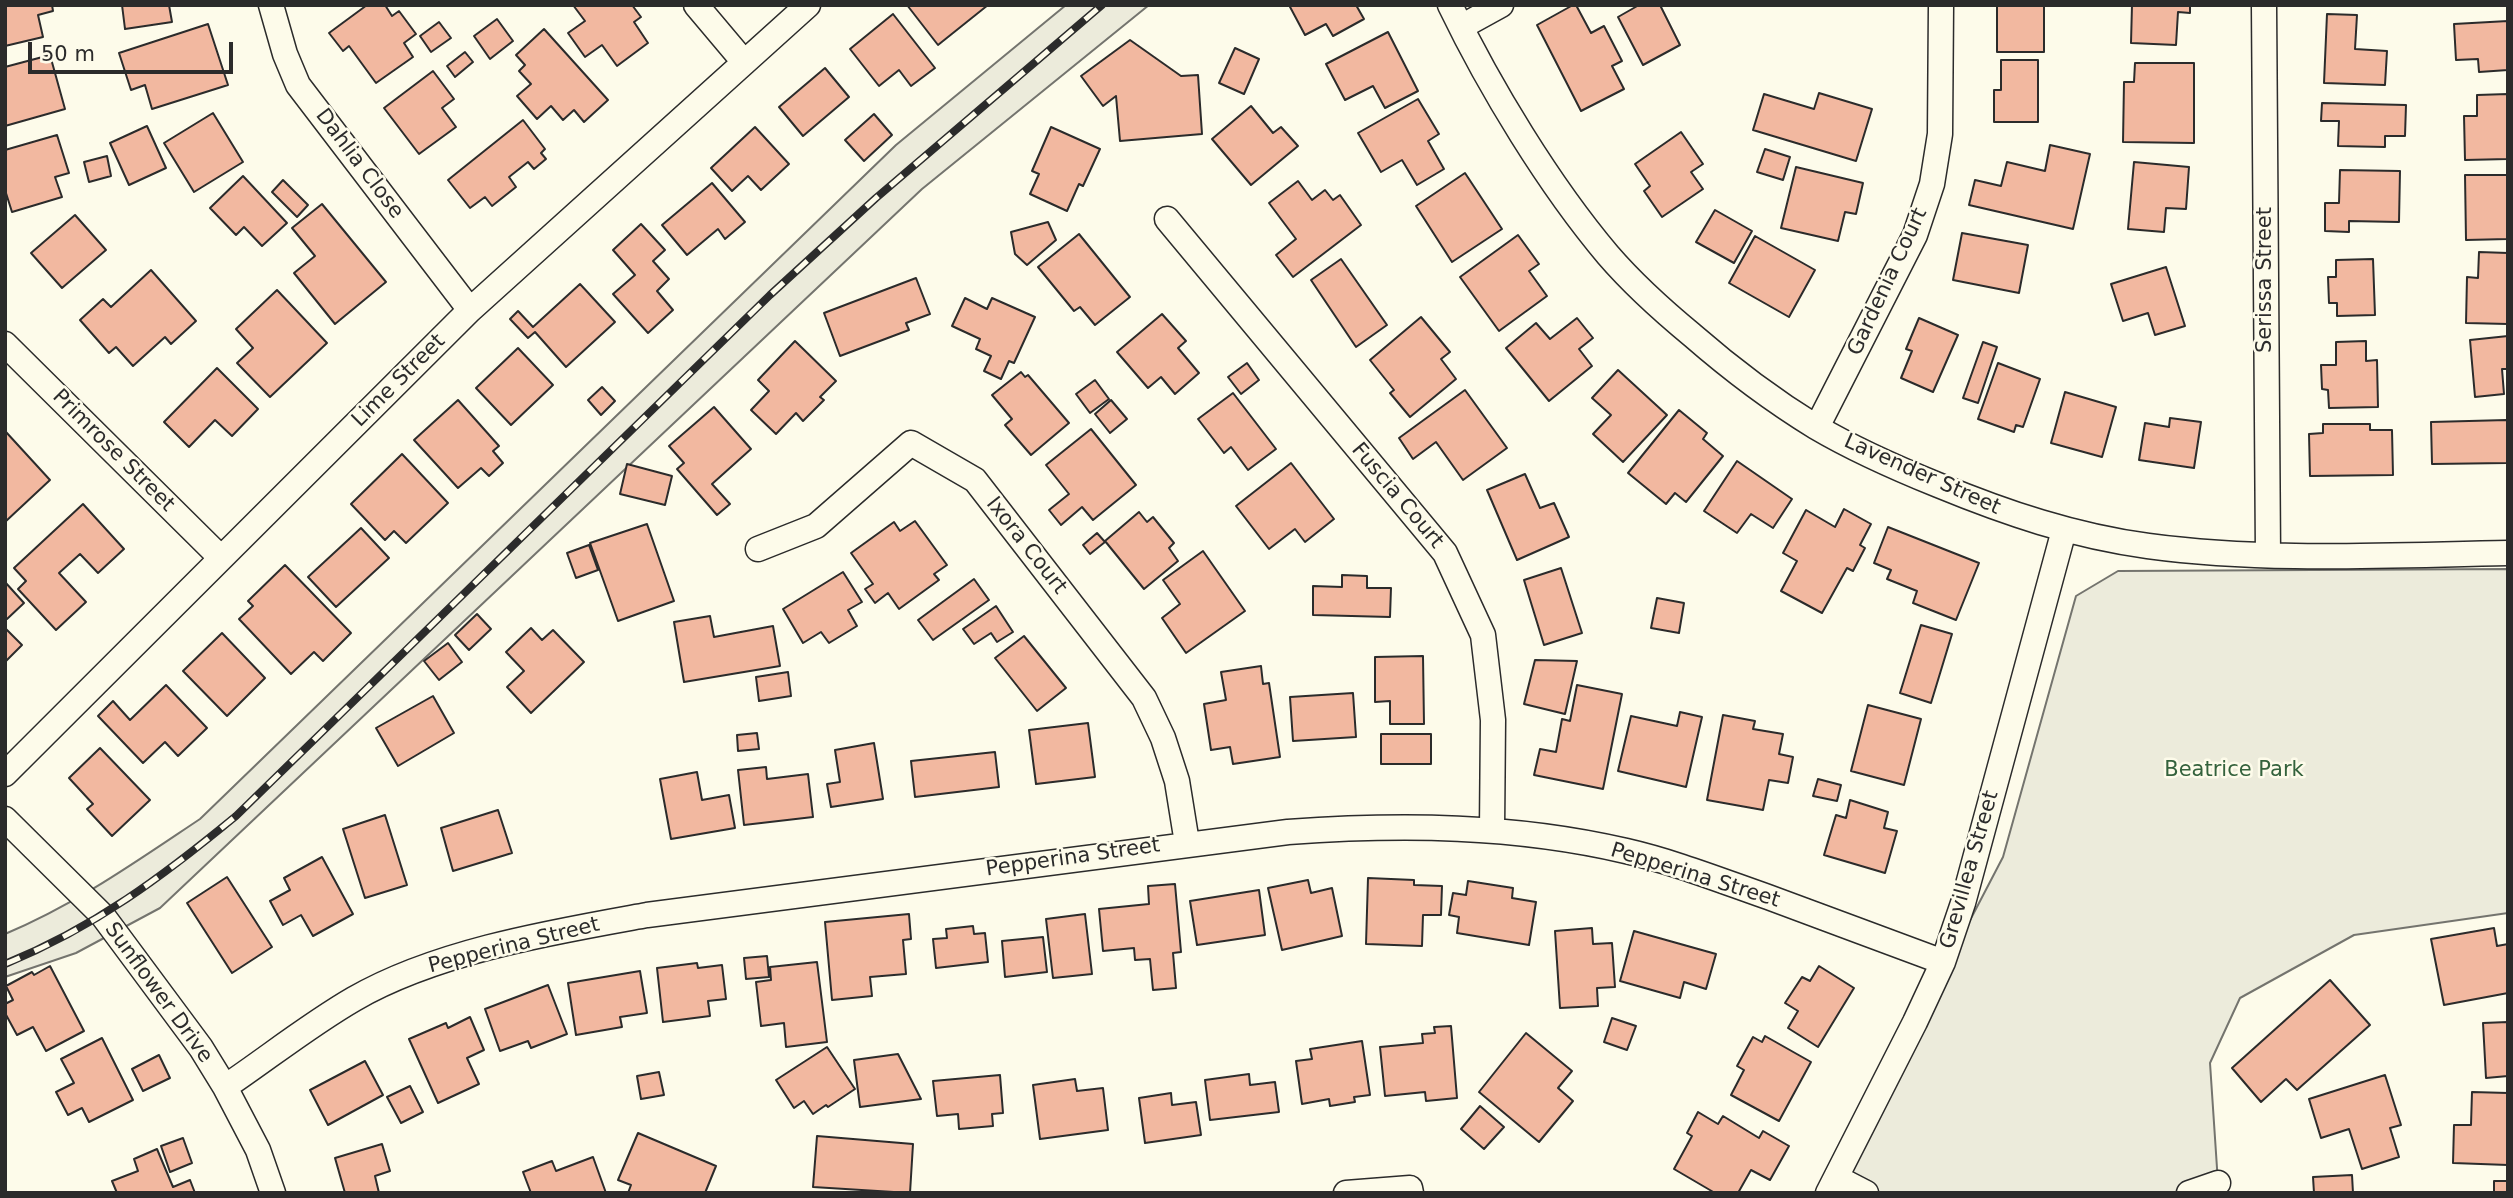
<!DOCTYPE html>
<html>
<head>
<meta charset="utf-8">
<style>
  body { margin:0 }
  #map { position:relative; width:2513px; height:1198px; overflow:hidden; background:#fdfbea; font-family:"DejaVu Sans",sans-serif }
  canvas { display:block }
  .frame { position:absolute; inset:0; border:7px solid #2b2b2b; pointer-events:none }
  .scale { position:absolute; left:28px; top:42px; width:205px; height:32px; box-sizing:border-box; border:4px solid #2b2b2b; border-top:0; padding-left:9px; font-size:21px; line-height:24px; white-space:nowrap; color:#2b2b2b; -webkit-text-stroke:5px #fdfbea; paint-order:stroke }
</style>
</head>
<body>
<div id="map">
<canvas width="2513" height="1198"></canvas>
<div class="frame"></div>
<div class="scale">50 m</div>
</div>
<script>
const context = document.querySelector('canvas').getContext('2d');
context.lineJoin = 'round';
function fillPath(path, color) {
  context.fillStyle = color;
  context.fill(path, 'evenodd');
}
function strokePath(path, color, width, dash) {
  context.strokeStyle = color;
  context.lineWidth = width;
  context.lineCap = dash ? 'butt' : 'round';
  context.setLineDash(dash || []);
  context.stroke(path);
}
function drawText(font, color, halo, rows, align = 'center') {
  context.font = font + ' "DejaVu Sans",sans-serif';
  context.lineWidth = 5;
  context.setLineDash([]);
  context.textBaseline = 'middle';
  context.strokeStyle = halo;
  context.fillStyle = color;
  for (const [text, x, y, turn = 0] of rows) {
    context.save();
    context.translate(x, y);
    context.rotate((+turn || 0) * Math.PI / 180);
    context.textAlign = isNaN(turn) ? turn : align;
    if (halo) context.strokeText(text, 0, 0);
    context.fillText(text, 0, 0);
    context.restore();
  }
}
const green = new Path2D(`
  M1066,5H1149L922,189L160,908L76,953L5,977V934C75,905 137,861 200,819L896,145Z
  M2508,569V913L2354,935L2240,998L2210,1063L2218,1183L2189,1193H1846L1831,1187L2003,857L2076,596L2118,571Z`);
const building = new Path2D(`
  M5,5H52L53,11L38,15L43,37L5,46Z
  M122,5H169L172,22L125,29Z
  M367,5H385L392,16L399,11L416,34L404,43L413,57L376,83L349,46L343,51L329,33Z
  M573,5H632L641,17L634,22L648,43L617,66L602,45L585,57L568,33L585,21Z
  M907,5H988L938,45Z
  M1289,5H1356L1364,19L1333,36L1326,24L1305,35Z
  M1573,5H1576L1591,33L1604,26L1622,61L1612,66L1624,89L1581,111L1537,25Z
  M1639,5H1660L1680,45L1643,65L1618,17Z
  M1997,5H2044V52H1997Z
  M2132,5H2190V13L2178,12L2176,45L2131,43Z
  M893,14L935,68L911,86L899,70L879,86L850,49Z
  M2327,14L2357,15L2355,49L2387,51L2385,85L2324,83Z
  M497,19L513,41L490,59L474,36Z
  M2508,21V70L2479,72L2478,59L2456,60L2454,24Z
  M439,22L451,38L431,52L420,36Z
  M208,24L228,85L152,109L145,85L131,90L119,53Z
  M544,29L608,100L584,122L574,110L563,120L551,106L537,119L517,96L531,84L519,71L525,65L516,55Z
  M1388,32L1418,91L1385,108L1373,86L1345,100L1326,64Z
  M1130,40L1181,76L1198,75L1202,134L1120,141L1116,96L1103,106L1081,76Z
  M1235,48L1259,59L1244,94L1219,83Z
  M465,52L473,62L455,77L447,66Z
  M50,55L65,109L5,126V67Z
  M2001,60H2038V122H1994V90H2001Z
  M2135,63H2194V143L2123,142L2124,82H2134Z
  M825,68L849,97L803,136L779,107Z
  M433,71L454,99L442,108L456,127L419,154L384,108Z
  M1819,93L1872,109L1856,161L1753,130L1764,94L1814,109Z
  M2508,94V159L2465,160L2464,116H2477V95Z
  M1418,99L1439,134L1428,141L1444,169L1417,185L1402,160L1381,172L1358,133Z
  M2322,103L2406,105L2405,136H2385V147L2338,146L2339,121H2321Z
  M1251,106L1273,133L1281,127L1298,146L1251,185L1212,139Z
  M213,113L243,162L194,192L164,143Z
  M874,114L892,135L864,161L845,140Z
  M523,120L545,149L541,153L546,159L534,169L528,162L509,177L516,187L492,206L485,197L470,208L448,180Z
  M147,126L166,168L129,185L110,143Z
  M755,127L789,164L761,190L748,176L732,191L711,168Z
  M1051,127L1100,149L1083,186L1079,184L1067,211L1030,194L1039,174L1032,171Z
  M1681,132L1703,164L1691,172L1703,189L1662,217L1644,191L1650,186L1635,164Z
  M57,135L69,173L55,177L62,197L12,212L5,190V150Z
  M2050,145L2090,154L2073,229L1969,205L1975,180L2001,186L2007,162L2045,171Z
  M1765,149L1790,157L1783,180L1757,172Z
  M107,156L111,176L89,182L84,162Z
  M2134,162L2189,167L2186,209L2166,208L2164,232L2128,229Z
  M1796,167L1863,183L1856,214L1845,212L1838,241L1781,228Z
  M2340,170L2400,171L2399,222L2349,221V232L2325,231V203H2339Z
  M1465,173L1502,229L1452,262L1416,206Z
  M2465,175H2508V239L2466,240Z
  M243,176L287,223L262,246L244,227L236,235L210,208Z
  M283,180L308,205L297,217L272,192Z
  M1298,181L1312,200L1325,190L1333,200L1340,195L1361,225L1293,277L1276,255L1296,239L1269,203Z
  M712,183L745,222L725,239L718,229L687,255L662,225Z
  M322,204L386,282L335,324L294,273L315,256L292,228Z
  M1715,210L1752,231L1734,263L1696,242Z
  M75,215L106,250L62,288L31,253Z
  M1048,222L1056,240L1027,265L1015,254L1011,232Z
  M641,224L665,250L653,261L669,279L657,291L673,310L648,333L613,294L635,275L613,250Z
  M1962,233L2028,245L2019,293L1953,280Z
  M1079,234L1130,297L1095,325L1080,307L1074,311L1038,267Z
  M1518,235L1539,264L1529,271L1547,296L1499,331L1460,277Z
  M1755,236L1815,270L1789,317L1729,283Z
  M2479,252L2508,253V324L2466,323L2467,277L2478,278Z
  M1341,259L1387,325L1356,347L1311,280Z
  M2373,259L2375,315L2337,316V303H2329L2328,277H2336V260Z
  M2166,267L2185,326L2155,335L2148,313L2123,321L2111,284Z
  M151,270L196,321L171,344L165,337L133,366L116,347L109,353L80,320L103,299L111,307Z
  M916,278L930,314L906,323L909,330L840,356L824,313Z
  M580,284L615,322L566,367L535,332L528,338L510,319L518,311L533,327Z
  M277,290L327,343L270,397L237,363L253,348L236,329Z
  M965,298L987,309L992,298L1035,317L1014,363L1009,361L1001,379L984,371L991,356L976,349L980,339L952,326Z
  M1162,314L1186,341L1178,348L1199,373L1175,394L1161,377L1148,388L1117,352Z
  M1421,317L1450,352L1441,359L1456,379L1410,417L1390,393L1394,390L1370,360Z
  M1577,318L1593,338L1579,349L1592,366L1549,401L1506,348L1536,323L1550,339Z
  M1919,318L1958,335L1933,392L1901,378L1912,351L1906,349Z
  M2508,336V369H2502L2504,394L2475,397L2470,340Z
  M795,341L836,381L820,397L824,400L803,421L796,413L776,434L751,410L769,391L758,380Z
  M2366,341V361L2377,360L2378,407L2329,408L2328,390L2322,389L2321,365H2336V342Z
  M1983,342L1997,347L1978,403L1963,398Z
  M518,348L553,385L511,425L476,388Z
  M1247,363L1259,380L1241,394L1228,377Z
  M1998,363L2040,379L2023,427L2016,425L2014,432L1978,419Z
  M217,368L258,409L232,436L215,420L189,447L164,422Z
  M1618,370L1667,415L1623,462L1593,434L1611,415L1592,398Z
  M1021,372L1025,377L1028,375L1069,423L1031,455L1005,425L1012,419L992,395Z
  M1095,380L1109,399L1090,413L1076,394Z
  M602,387L615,401L601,415L588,400Z
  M1465,390L1507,448L1463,480L1436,442L1413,459L1399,438Z
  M2065,392L2116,407L2102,457L2051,443Z
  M1233,393L1276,449L1248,470L1231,447L1224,453L1198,419Z
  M458,400L499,446L493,451L503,463L489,476L481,468L458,488L414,440Z
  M1111,400L1127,419L1110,433L1095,414Z
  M714,407L751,449L712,484L730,504L717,515L677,469L684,463L669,446Z
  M1679,410L1707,433L1703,439L1723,456L1686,502L1675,493L1666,504L1628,473Z
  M2170,418L2201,422L2194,468L2139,460L2145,423L2169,427Z
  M2507,420V463L2432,464L2431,422Z
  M2323,424H2370V430H2392L2393,475L2310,476L2309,434L2323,433Z
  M1091,429L1136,485L1093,520L1082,507L1061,525L1049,510L1069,494L1046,465Z
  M6,432L50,480L5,522V433Z
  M402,454L448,503L406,543L394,531L385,540L351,504Z
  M1737,461L1792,499L1773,528L1751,514L1737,533L1704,511Z
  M1291,463L1334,519L1305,542L1295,529L1269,549L1236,506Z
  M627,464L672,476L665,505L620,494Z
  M1525,474L1540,508L1554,503L1569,537L1517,560L1487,490Z
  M83,504L124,549L98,573L80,554L59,573L86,602L56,630L18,589L26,581L14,568Z
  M1844,509L1871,524L1860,545L1865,548L1853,571L1847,568L1822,613L1781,591L1797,561L1783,553L1806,510L1835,527Z
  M1139,512L1147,522L1153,517L1174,543L1169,548L1178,561L1144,589L1105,541Z
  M915,521L947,565L934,574L939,580L899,609L888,593L875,603L865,589L873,584L851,553L894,522L900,531Z
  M647,524L674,601L618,621L590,543Z
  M1888,527L1979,563L1956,620L1913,603L1917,591L1887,579L1891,570L1874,563Z
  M361,528L389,558L336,607L308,577Z
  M1097,533L1105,542L1090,554L1083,545Z
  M589,545L598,570L576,578L567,553Z
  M1203,551L1245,611L1186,653L1162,618L1180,604L1163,580Z
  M285,565L351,633L323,661L314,652L291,674L239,619L253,606L248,601Z
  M1561,568L1582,633L1544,645L1524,580Z
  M843,572L862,602L848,610L857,626L829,643L821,632L803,643L783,609Z
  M1342,575L1367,576V588H1391L1390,617L1313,615V586L1342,587Z
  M974,579L989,600L933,640L918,620Z
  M5,582L24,603L7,619L5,617Z
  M1657,598L1684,603L1679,633L1651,628Z
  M996,606L1013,632L997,642L991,633L974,644L963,629Z
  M477,614L491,629L469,650L455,635Z
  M710,616L714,637L773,626L780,666L684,682L674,622Z
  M1921,625L1952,634L1931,703L1900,693Z
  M5,628L22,645L5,662Z
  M531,628L542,640L553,630L584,662L531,713L507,687L524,671L506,652Z
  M222,633L265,678L227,716L183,671Z
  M1024,636L1066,688L1037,711L995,658Z
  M448,643L462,662L439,680L424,661Z
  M1423,656L1424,724H1390V701L1375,702V657Z
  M1535,660L1577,661L1565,714L1524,704Z
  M1261,666L1263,684L1269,683L1280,757L1233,764L1230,747L1211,750L1204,704L1226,700L1221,672Z
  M788,672L791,696L759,701L756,677Z
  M166,685L207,728L178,756L165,742L143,763L98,716L113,701L130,720Z
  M1577,685L1622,694L1603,789L1534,775L1540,749L1556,752L1562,719L1570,721Z
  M1353,693L1356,737L1293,741L1290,697Z
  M433,696L454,733L398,766L376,728Z
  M1868,705L1921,719L1904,785L1851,771Z
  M1680,712L1702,717L1686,787L1618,771L1631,716L1677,726Z
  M1723,715L1755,721L1753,729L1783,734L1779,754L1793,757L1788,783L1769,780L1763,810L1707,800Z
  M1088,723L1095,777L1036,784L1029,730Z
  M757,733L759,749L738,751L737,735Z
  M1381,734H1431V764H1381Z
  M874,743L883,799L831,807L827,784L840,782L835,750Z
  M100,748L150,800L112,836L87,809L93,804L69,778Z
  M995,752L999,787L915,797L911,761Z
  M766,767L767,779L808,774L813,817L744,825L738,770Z
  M697,772L702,800L729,795L735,828L671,839L660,779Z
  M1818,779L1841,785L1837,801L1813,796Z
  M1850,800L1888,812L1884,828L1897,831L1885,873L1824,855L1836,815L1846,818Z
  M498,810L512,853L453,871L441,828Z
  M385,815L407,885L365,898L343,829Z
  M322,857L353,914L313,936L301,915L283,925L270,901L290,890L284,878Z
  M227,877L272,947L232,973L187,903Z
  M1368,878L1414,880V885L1442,886L1441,915H1423L1422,946L1366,944Z
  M1308,880L1311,893L1332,888L1342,936L1282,950L1268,888Z
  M1468,881L1513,888L1512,898L1536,902L1529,945L1457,933L1459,917L1449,915L1453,893L1466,895Z
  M1175,884L1181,952L1173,953L1176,988L1153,990L1150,959L1135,960L1134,948L1103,951L1099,909L1149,904L1148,886Z
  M1259,890L1265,935L1197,945L1190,901Z
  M909,914L911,939L903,940L906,974L870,977L872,996L832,1000L825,922Z
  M1085,914L1092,974L1053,978L1046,919Z
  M973,926L974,934L985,933L988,962L936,968L933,939L947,938L946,929Z
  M1592,928L1593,944L1612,943L1615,987L1597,988L1598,1006L1560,1008L1555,931Z
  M2494,928L2497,946L2508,944V993L2444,1005L2431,939Z
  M1634,931L1716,954L1706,989L1684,982L1680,998L1620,981Z
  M1043,937L1047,972L1005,977L1002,941Z
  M767,956L769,977L746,979L744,958Z
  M817,962L827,1042L786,1047L784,1023L761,1026L756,982L771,980L770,967Z
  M697,963L698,968L722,965L726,999L708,1001L710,1016L663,1022L657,968Z
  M50,966L84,1031L46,1051L33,1027L17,1035L5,1013V1004L13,1000L6,986L32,972L34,975Z
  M1819,966L1854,988L1818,1047L1788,1028L1798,1011L1785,1003L1802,977L1810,981Z
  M640,971L647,1013L620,1017L622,1027L576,1035L568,983Z
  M2330,980L2370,1025L2297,1090L2286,1079L2261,1102L2232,1068Z
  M548,985L567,1034L531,1048L528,1041L500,1051L485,1009Z
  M470,1017L484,1050L467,1058L479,1084L438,1103L409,1039L446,1023L448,1028Z
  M1612,1018L1636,1026L1627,1050L1604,1042Z
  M2508,1022V1076L2486,1078L2483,1023Z
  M1451,1026L1457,1098L1426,1101L1425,1092L1385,1096L1380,1047L1423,1043L1422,1034L1435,1033L1434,1027Z
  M1526,1033L1572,1071L1558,1088L1573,1101L1539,1142L1479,1092Z
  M1765,1036L1811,1062L1779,1121L1731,1095L1744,1070L1737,1066L1753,1037L1762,1042Z
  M102,1038L133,1100L89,1122L82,1108L68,1115L56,1092L74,1083L61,1059Z
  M1362,1041L1370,1095L1354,1097L1355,1102L1330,1106L1329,1099L1302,1104L1296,1061L1312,1059L1310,1049Z
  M827,1047L855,1089L828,1107L826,1105L813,1114L804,1101L794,1108L776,1080Z
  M898,1054L921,1099L860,1107L854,1060Z
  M159,1055L170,1078L143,1091L132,1069Z
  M365,1061L383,1095L328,1125L310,1090Z
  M659,1072L664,1095L641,1099L637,1076Z
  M1249,1074L1250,1085L1275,1082L1279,1112L1210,1120L1205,1080Z
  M1000,1075L1003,1113L992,1114L993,1126L959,1129L958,1114L937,1116L933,1081Z
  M2385,1075L2401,1125L2390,1128L2399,1157L2362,1169L2349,1129L2321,1138L2309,1099Z
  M1075,1079L1077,1091L1103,1088L1108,1130L1040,1139L1033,1085Z
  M410,1086L423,1112L401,1123L387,1097Z
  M2472,1092L2508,1093V1165L2453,1163L2454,1125H2471Z
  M1171,1093L1172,1105L1196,1102L1201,1135L1145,1143L1139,1098Z
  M1480,1106L1504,1127L1484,1149L1461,1129Z
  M1698,1112L1718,1124L1723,1116L1759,1138L1763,1131L1789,1146L1770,1180L1751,1170L1738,1193H1715L1674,1169L1692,1136L1687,1133Z
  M638,1133L716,1166L705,1193H628L631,1185L618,1180Z
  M817,1136L913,1144L910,1193L813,1187Z
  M183,1138L192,1163L170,1172L161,1146Z
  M382,1144L390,1171L375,1176L379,1193H345L335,1158Z
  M157,1149L173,1187L190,1180L195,1193H117L112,1181L138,1171L134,1159Z
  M593,1157L606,1193H531L523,1172L552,1161L556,1171Z
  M2352,1175L2353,1193H2314L2313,1177Z
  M2494,1181H2508V1193H2494Z`);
const street = new Path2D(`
  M271,5L285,54L298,85L470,310
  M696,5L744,62
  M1450,5C1490,88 1549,185 1608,255C1633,284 1663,311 1692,335C1731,369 1772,400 1816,427C1855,450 1896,468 1938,485C2006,513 2074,536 2148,546C2266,562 2388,555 2508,553
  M2264,5L2268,555
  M1461,27L1501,5
  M1167,219L1445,553L1483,635L1493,720L1492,830
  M5,344L221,558
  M1817,427L1915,235L1932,184L1940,134L1941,5
  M758,549L816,526L911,443L975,480L1144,698L1163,738L1177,781L1187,843
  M5,774L470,310L808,5
  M5,819L103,916L201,1048L225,1087L258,1150L273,1193
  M225,1087C268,1058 309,1025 354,999C437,951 553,932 647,915L1288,832C1402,824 1514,825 1626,851C1674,862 1722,881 1768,897C1826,919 1885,940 1943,962
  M1837,1178L1866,1193
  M1346,1193L1410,1188L1411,1193
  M1828,1193L1915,1022L1943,962L1963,903L2064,530
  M2189,1193L2218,1183`);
const rail = new Path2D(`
  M5,964C95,927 162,877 236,816L770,295L876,198L1102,5`);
const streetNames = [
  ["Dahlia Close",359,164,53],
  ["Serissa Street",2266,280,-90],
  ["Gardenia Court",1888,282,-65],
  ["Lime Street",399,381,-45],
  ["Primrose Street",113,451,45],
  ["Lavender Street",1922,475,24],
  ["Fuscia Court",1397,496,50],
  ["Ixora Court",1026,546,52],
  ["Pepperina Street",1073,858,-8],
  ["Grevillea Street",1970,870,-74],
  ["Pepperina Street",1695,876,17],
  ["Pepperina Street",514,946,-14],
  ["Sunflower Drive",158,993,54]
];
const parkNames = [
  ["Beatrice Park",2234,771]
];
fillPath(green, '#ecebdb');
strokePath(green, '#74746e', 2);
fillPath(building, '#f2b8a0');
strokePath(building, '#2b2b2b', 2);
strokePath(street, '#2b2b2b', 27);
strokePath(street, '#fdfbea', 24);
strokePath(rail, '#2b2b2b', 8);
strokePath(rail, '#fdfbea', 5, [16]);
drawText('21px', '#2b2b2b', '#fdfbea', streetNames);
drawText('21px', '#34623c', '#fdfbea', parkNames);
</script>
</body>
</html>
